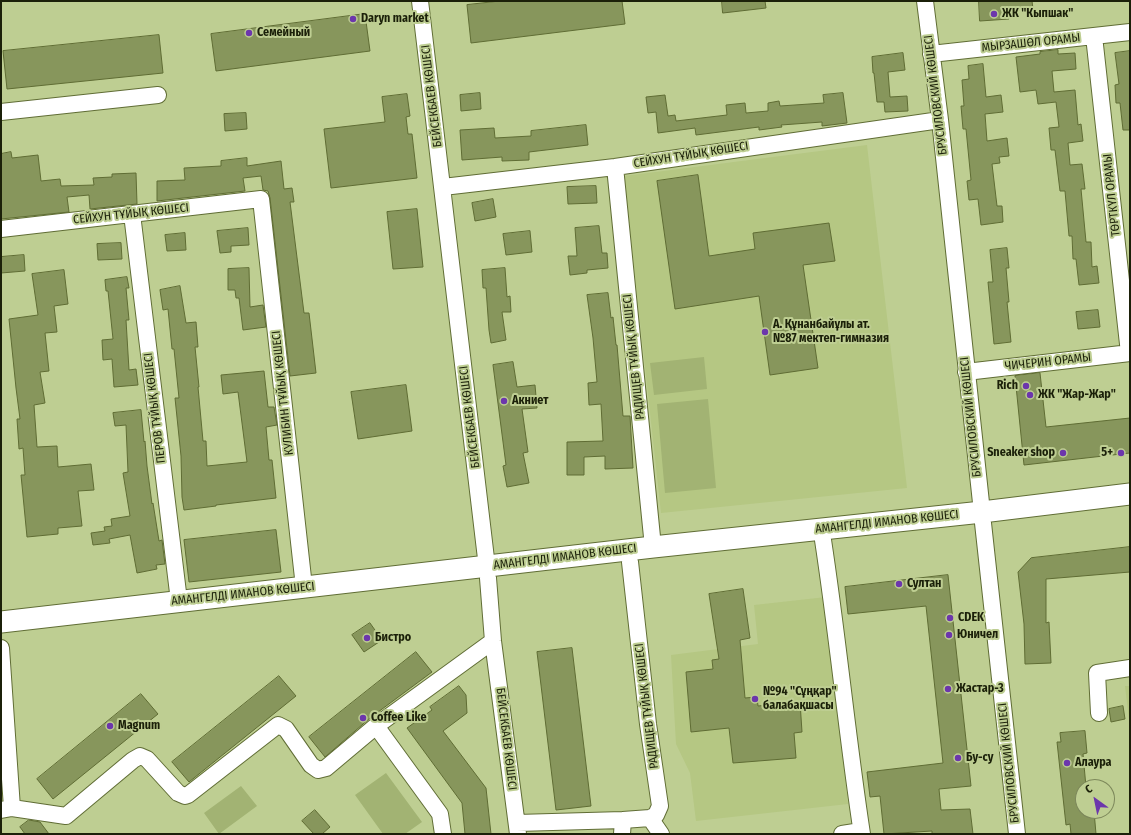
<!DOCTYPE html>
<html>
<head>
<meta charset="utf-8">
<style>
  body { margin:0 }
  #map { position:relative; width:1131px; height:835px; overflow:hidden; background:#bece92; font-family:"Fira Sans Condensed",sans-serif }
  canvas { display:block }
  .frame { position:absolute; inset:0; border:2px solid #1b2009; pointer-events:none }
  .north { position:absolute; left:1075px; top:779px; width:40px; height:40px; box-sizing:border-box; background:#bece92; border:1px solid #7d885b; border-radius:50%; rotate:327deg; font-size:11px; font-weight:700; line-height:16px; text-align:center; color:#1b2009 }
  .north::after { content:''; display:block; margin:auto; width:14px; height:18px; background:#6c36ac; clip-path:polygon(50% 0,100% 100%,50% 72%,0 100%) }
</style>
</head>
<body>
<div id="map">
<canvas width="1131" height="835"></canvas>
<div class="frame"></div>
<div class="north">С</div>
</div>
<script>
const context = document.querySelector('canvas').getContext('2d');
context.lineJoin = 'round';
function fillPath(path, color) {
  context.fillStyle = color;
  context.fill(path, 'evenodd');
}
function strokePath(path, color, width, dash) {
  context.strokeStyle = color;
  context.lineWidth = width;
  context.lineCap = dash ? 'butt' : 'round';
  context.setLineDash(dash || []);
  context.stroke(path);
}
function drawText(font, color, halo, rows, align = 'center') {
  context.font = font + ' "Fira Sans Condensed",sans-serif';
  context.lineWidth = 4;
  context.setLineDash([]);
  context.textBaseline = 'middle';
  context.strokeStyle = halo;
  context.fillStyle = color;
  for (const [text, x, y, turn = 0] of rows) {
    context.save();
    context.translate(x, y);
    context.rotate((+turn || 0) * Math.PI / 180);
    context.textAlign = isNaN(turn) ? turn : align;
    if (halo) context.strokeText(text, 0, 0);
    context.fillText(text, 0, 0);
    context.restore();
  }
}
const built = new Path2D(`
  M867,145L907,488L661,513L624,176Z
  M826,597L848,804L696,821L690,773L676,744L671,655L758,644L754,605Z
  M1125,686H1130V728Z`);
const green = new Path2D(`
  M704,357L707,389L654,395L650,363Z
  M708,399L716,488L665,493L657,404Z
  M386,773L422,822L405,834H383L355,795Z
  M241,786L257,806L219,834L204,813Z`);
const building = new Path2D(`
  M500,1H622L625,24L471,43L467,5Z
  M722,1H765L766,8L723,13Z
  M979,1H1032L1033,9L1008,11L1009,19L980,21Z
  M365,14L370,51L216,71L211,34Z
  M159,35L163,73L7,89L3,51Z
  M1058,50V54L1075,53L1076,69L1052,71L1054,92L1075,90L1078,125L1081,124L1083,141L1068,143L1070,165L1082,164L1085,189H1081L1086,242H1091L1092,267L1097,266L1099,283L1079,285L1076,259H1073L1072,236H1069L1065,191H1060L1055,150H1051L1049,128L1059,127L1056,102L1038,104L1036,90L1020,92L1016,57L1040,54V52Z
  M1130,51V130H1123L1120,103H1116L1115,85L1119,84L1115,53Z
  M903,53L905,70L888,72L890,97L907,96L908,111L885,112L884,102H877L874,73H873L872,57Z
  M983,64L986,97L1001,95L1003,112L985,114L987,141L1007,138L1009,156L999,157L1000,163L992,164L997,206H1002L1003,222L981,225L978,199L969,200L967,181L971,180L966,129H963L961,106H964L962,80L969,79L968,66Z
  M480,93L481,109L461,111L460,95Z
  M843,93L847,123L822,126V122L781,125L782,127L759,130V127L696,135L695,128L658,133L656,112L648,113L646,97L665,95L668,116L675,115L676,121L727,115L726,105L745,103L746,113L768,111V103L779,101L780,106L824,103L823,95Z
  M407,94L410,116L406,117L408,134H412L417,178L331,188L324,129L385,122L382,97Z
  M246,113L247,129L225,131L224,114Z
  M586,125L588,145L529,152V160L502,161V157L462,160L460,130L494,128L495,138L531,136V131Z
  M11,152L12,158L38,155L41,181L60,179L61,186L94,185L93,178L112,177V174L136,173L137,204L90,209L89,195L67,197L69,212L1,219V154Z
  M247,158V166L281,161L284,189L292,188L294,202H290L304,313H309L316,373L290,376L270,198L268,191L263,190L261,176L243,178L245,191L157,201V181L185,180L184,168L221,166V161Z
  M698,175L709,256L755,249L753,233L829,223L835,261L803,265L818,368L770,375L759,296L675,309L657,181Z
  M596,186L597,203L568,204L567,187Z
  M493,199L496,217L475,221L472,203Z
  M417,209L423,267L393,269L387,212Z
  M599,226L602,253H607L608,268L587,270V273L570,275L568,256H577L575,228Z
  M248,228L249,245L231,246V252L220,253L217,231Z
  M530,231L532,252L506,255L503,234Z
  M185,233L186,250L167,251L165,235Z
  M121,243L122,259L98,260L97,244Z
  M1007,248L1009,268H1006L1009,302H1007L1011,342L994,344L988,282H993L990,250Z
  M24,255L25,271L1,273V257Z
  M249,268L250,307L263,305L266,327L243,330L239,298H236L235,290H228V269Z
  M505,268L507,297L510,296L511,312H502L506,340L491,343L489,330L486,288H483L482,270Z
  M64,270L68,304L54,306L57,332L45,333L49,371L40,372L45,403L34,405L37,447L57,446L58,467L91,464L94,490L78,491L82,526L58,528V534L27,537L21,475H25L23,448L19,449L17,419H20L16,388L9,319L38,315L32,274Z
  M127,277L129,288H126L129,320H126L129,370L136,369L138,385L114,387L112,359L103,360L102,340L113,339L108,291H106L105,280Z
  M180,286L186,323L196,322L198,347H195L199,387H198L203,441H206L207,466L247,462L238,392L223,394L221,375L264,371L268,407H274L277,425L266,427L269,460H272L276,498L216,505V506L184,510L182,497L181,456L175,398H179L174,349H172L168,309L163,310L160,290Z
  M608,293L611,318L613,317L616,345H617L623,416H630L633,468L605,469V456L584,457V475H567V442L603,441L601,404L589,405L588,383L597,382L593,338L587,295Z
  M1098,310L1100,327L1078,329L1076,312Z
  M513,362L517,387L535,385L537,408L522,409L528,452L523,453L529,483L507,487L503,466L506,465L493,365Z
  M1040,373L1046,427L1130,418V453L1024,465L1015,376Z
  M406,385L412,431L358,439L351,392Z
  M141,410L144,442L145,441L147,466L152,504L153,503L159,541L162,540L165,564L156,565L157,569L137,573L130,535L109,539L110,543L93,545L91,533L105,531L104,527L112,526L111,519L130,516L123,473L128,472L126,425L115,426L113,413Z
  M276,530L281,572L189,582L184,540Z
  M1130,547V572L1046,579V623L1049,622L1051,663L1025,664L1024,624L1018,572L1031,558Z
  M948,575L971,786L939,789L941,810L970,809L973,834H932V831L884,834L880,796L870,797L867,772L943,763L926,606L848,614L845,587Z
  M743,589L750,638L740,640L745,698L757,697L758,706L800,702L802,732L794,733L796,758L733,763L729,728L691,732L686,672L713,669L712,660L719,659L709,594Z
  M370,623L382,640L364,652L352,635Z
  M572,648L591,806L556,810L537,652Z
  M416,652L432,672L370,718L325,757L309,737Z
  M279,676L296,696L189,782L172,762Z
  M459,686L466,695L467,713L443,731L486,788L491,834H465L462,803L407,728L432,710L430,707Z
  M141,694L158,714L53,799L37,779Z
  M1123,706L1125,719L1111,722L1109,709Z
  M1085,731L1087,753L1083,754L1086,787H1083V811H1094L1096,834H1071L1070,824L1066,825L1057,742H1061L1060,733Z
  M315,810L330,827L322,834H314L302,821Z
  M29,820L40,822L49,834H25L20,827Z`);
const minor = new Path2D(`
  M420,1L487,567
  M925,1L940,120L982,512
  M1094,36L1129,353
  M931,54L1130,32
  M1,112L158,95
  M615,167L653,547
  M443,187L615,167L940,120
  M132,214L179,601
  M1,229L261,199L304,587
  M966,372L1130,353
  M983,523L1017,834
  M823,540C838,638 847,736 862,834
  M488,578L493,641L518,834
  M1,648L12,808
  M1099,713L1097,673L1130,668
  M1,810L12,808L66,816L133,760L140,756L147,759L178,793L185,796L188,795L278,725L286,729L311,765L318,770L326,768L376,726
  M650,818L661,834
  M623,820L650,818L656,815L660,806L648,724L630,562
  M517,823L623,820L622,834
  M443,834L440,814L376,726L493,641
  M842,834L861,831`);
const major = new Path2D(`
  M1,622L653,547L982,512L1130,494`);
const markers = [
  [994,14,4,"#6c36ac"],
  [353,19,4,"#6c36ac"],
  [249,33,4,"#6c36ac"],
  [765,332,4,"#6c36ac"],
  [1026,386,4,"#6c36ac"],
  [1030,395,4,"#6c36ac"],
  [504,401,4,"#6c36ac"],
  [1063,453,4,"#6c36ac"],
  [1121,453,4,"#6c36ac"],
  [899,584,4,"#6c36ac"],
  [950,618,4,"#6c36ac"],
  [949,635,4,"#6c36ac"],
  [367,638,4,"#6c36ac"],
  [948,689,4,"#6c36ac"],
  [755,699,4,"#6c36ac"],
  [363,718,4,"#6c36ac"],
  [110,726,4,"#6c36ac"],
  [958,758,4,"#6c36ac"],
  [1067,763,4,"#6c36ac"]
];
const poiNames = [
  ["ЖК \"Кыпшак\"",1002,14],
  ["Daryn market",361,19],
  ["Семейный",257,33],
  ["А. Құнанбайұлы ат.",773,325],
  ["№87 мектеп-гимназия",773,339],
  ["Rich",1018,386,"right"],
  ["ЖК \"Жар-Жар\"",1038,395],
  ["Акниет",512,401],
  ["Sneaker shop",1055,453,"right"],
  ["5+",1113,453,"right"],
  ["Султан",907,584],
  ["CDEK",958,618],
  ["Юничел",957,635],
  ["Бистро",375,638],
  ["Жастар-3",956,689],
  ["№94 \"Сұңқар\"",763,692],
  ["балабақшасы",763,706],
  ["Coffee Like",371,718],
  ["Magnum",118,726],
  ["Бу-су",966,758],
  ["Алаура",1075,763]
];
const streetNames = [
  ["МЫРЗАШӨЛ ОРАМЫ",1031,43,-6],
  ["БРУСИЛОВСКИЙ КӨШЕСІ",936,95,-97],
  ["БЕЙСЕКБАЕВ КӨШЕСІ",432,96,-97],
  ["СЕЙХУН ТҰЙЫҚ КӨШЕСІ",691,155,-9],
  ["ТӨРТКҮЛ ОРАМЫ",1112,195,-96],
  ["СЕЙХУН ТҰЙЫҚ КӨШЕСІ",131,214,-6],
  ["РАДИЩЕВ ТҰЙЫҚ КӨШЕСІ",634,357,-96],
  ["ЧИЧЕРИН ОРАМЫ",1048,362,-6],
  ["КУЛИБИН ТҰЙЫҚ КӨШЕСІ",283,393,-96],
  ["ПЕРОВ ТҰЙЫҚ КӨШЕСІ",155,408,-97],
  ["БЕЙСЕКБАЕВ КӨШЕСІ",470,417,-97],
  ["БРУСИЛОВСКИЙ КӨШЕСІ",971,417,-96],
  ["АМАНГЕЛДІ ИМАНОВ КӨШЕСІ",887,522,-6],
  ["АМАНГЕЛДІ ИМАНОВ КӨШЕСІ",565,557,-7],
  ["АМАНГЕЛДІ ИМАНОВ КӨШЕСІ",243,594,-6],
  ["РАДИЩЕВ ТҰЙЫҚ КӨШЕСІ",647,706,-97],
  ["БЕЙСЕКБАЕВ КӨШЕСІ",506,739,83],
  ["БРУСИЛОВСКИЙ КӨШЕСІ",1009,763,-96]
];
fillPath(built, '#b5c783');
fillPath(green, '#a2b373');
fillPath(building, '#87965c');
strokePath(building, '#5f6c34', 1);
strokePath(minor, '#606d35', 18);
strokePath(major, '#606d35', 23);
strokePath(minor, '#fff', 16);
strokePath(major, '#fff', 21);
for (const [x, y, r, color] of markers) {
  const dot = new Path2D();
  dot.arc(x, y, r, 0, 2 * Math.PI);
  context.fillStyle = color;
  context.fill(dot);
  strokePath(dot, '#bece92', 1.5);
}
drawText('bold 12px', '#1b2009', '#bece92', poiNames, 'left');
drawText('12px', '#1b2009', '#bece92', streetNames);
</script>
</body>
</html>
